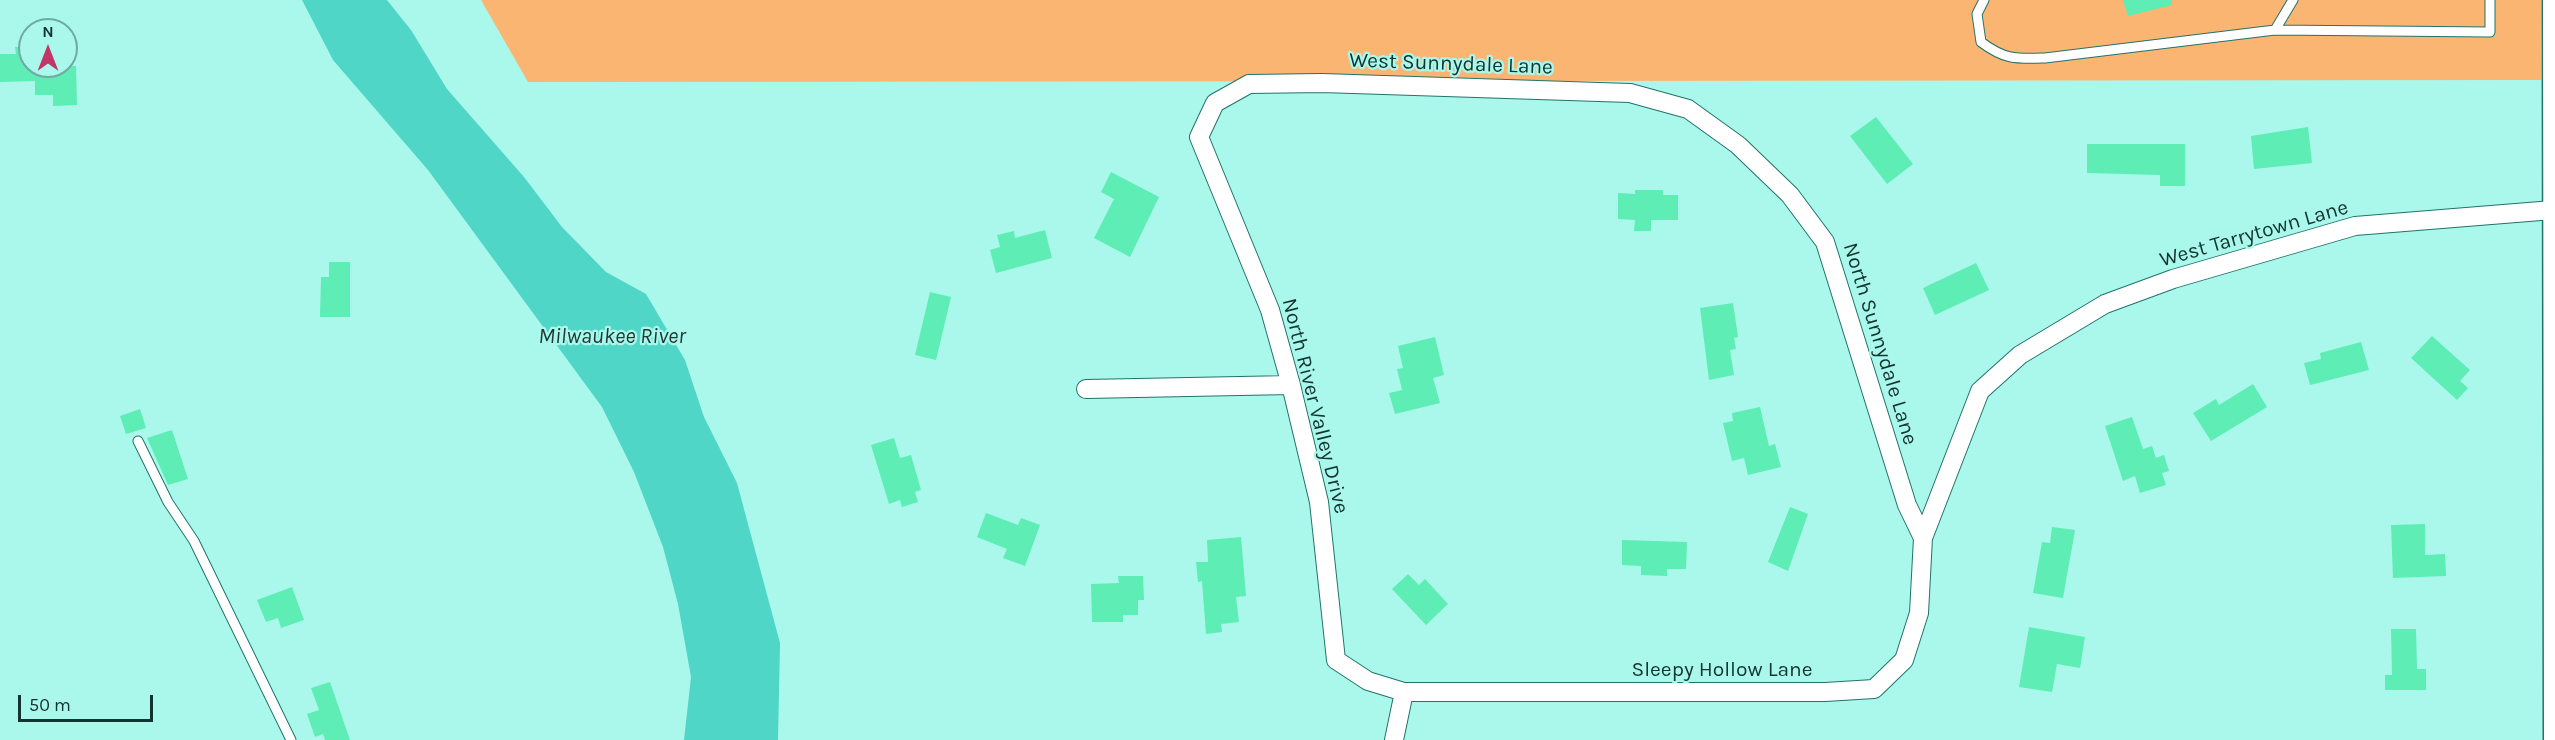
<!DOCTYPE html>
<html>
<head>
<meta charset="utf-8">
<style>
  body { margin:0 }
  #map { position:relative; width:2555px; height:740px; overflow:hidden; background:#aaf8ec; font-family:Karla,sans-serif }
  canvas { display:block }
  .north { position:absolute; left:18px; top:18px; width:60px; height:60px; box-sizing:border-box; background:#aaf8ec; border:2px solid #6eaaa1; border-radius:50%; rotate:0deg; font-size:16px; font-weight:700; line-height:24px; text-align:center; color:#133430 }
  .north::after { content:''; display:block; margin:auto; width:21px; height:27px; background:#c23667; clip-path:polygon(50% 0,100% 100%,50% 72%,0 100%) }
  .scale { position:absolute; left:18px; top:695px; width:135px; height:27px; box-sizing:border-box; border:3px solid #133430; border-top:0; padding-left:8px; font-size:18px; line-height:21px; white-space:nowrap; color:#133430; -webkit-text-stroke:4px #aaf8ec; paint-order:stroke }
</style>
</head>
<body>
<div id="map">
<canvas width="2555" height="740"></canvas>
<div class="north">N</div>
<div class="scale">50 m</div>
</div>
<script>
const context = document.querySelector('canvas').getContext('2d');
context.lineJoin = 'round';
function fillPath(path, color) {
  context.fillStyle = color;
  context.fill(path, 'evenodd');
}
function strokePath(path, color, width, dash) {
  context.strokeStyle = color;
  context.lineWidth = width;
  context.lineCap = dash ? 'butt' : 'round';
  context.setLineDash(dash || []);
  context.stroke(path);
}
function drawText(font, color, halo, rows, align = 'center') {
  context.font = font + ' Karla,sans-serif';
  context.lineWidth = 4.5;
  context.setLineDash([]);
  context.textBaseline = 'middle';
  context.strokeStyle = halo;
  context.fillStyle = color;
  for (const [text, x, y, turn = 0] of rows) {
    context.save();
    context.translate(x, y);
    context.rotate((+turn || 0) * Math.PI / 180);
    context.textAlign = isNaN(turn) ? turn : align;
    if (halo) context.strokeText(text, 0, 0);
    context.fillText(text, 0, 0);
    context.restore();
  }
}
const green = new Path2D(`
  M481,0H2541V80L528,82Z`);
const water = new Path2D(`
  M302,0H387L411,30L447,89L524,177L562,227L606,272L646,294L685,360L704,417L737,483L780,643L778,740H684L691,677L678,604L663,547L634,472L602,407L428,170L333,60Z`);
const building = new Path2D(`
  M2123,0H2172V5L2128,16Z
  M15,47H30V66H76L77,105L53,106V95H35V81L0,82V54H16Z
  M1876,117L1913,164L1887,184L1850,136Z
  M2308,127L2312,163L2254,169L2251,136Z
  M2087,144H2185V186H2160V175L2087,173Z
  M1111,172L1159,197L1130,257L1094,238L1114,199L1101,192Z
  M1635,190H1663V195H1678V220H1651V231H1634L1635,220L1618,219V193L1635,194Z
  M1045,230L1052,258L996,273L990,250L1000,247L997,235L1014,231L1015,238Z
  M329,262H350V317H320L321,277H329Z
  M1976,263L1989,290L1935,315L1923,288Z
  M930,292L951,297L936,360L915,355Z
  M1733,303L1738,337L1734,338L1736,349L1730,350L1734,375L1709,380L1700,308Z
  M2432,336L2470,370L2460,381L2468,388L2457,400L2411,358Z
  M1435,337L1444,375L1433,378L1440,403L1395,414L1389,393L1402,390L1397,369L1403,368L1398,346Z
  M2361,342L2369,370L2310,385L2304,363L2321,359L2320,353Z
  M2253,384L2267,407L2211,441L2193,413L2216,399L2219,405Z
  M1760,407L1769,446L1775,444L1781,467L1748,475L1744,458L1732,461L1723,423L1733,421L1732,413Z
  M140,409L146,428L126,434L120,416Z
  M2132,417L2143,449L2152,446L2156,458L2164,455L2169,471L2162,473L2166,485L2140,493L2135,476L2123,481L2105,426Z
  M172,430L188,479L168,485L147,438Z
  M894,438L900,458L911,455L921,490L915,492L918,502L902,507L900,500L889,504L871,445Z
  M1790,507L1808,514L1788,571L1768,562Z
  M986,513L1018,525L1021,518L1040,525L1025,566L1003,558L1007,549L977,537Z
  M2425,524V555L2445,554L2446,576L2393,578L2391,525Z
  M2052,527L2075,530L2063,598L2033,593L2042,542L2050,543Z
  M1241,537L1246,596L1236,597L1239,622L1221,624L1222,632L1206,634L1202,581L1198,582L1196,562H1208L1207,540Z
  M1622,540L1687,542L1686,569H1667V576L1641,575V566L1622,565Z
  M1408,574L1419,585L1425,579L1448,604L1426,625L1392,589Z
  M1118,576H1143L1144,600H1138V615H1123V622H1092L1091,584L1119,583Z
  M292,587L304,620L281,628L278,618L266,622L257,600Z
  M2029,627L2085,637L2080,668L2057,664L2052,692L2019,687Z
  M2391,629H2416L2417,669H2426V690H2385V675H2392Z
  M330,682L350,740H325L323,734L315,737L307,714L319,710L311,688Z`);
const service = new Path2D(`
  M1984,0L1977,14L1981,42C2005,60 2016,59 2045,58L2275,30L2293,0
  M2275,30L2490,32V0
  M138,441L168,502L194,541L291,740`);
const minor = new Path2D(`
  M1086,389L1291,385
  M1923,538L1907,505L1825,242L1790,195L1738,145L1688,109L1630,93L1322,83L1249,84L1215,103L1199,137L1270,310L1291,385L1319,502L1336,660L1368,681L1404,692H1825L1874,689L1904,660L1919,613L1923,538L1980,391L2020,355L2105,304L2173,279L2355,226L2553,210
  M1394,740L1404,692`);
const tertiary = new Path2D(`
  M2554,0L2555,740`);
const streetNames = [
  ["West Sunnydale Lane",1451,64,2],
  ["West Tarrytown Lane",2254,234,-16],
  ["North Sunnydale Lane",1880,344,73],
  ["North River Valley Drive",1315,406,76],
  ["Sleepy Hollow Lane",1722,670]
];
const waterNames = [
  ["Milwaukee River",612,337]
];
fillPath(green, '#fbb573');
fillPath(water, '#50d6c6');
fillPath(building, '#5eedb4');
strokePath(service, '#217369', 11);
strokePath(minor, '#217369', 20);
strokePath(tertiary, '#217369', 25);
strokePath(service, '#fff', 9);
strokePath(minor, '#fff', 18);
strokePath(tertiary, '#fff', 22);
drawText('21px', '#133430', '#aaf8ec', streetNames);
drawText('italic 22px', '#1c3935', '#aaf8ec', waterNames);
</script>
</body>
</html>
